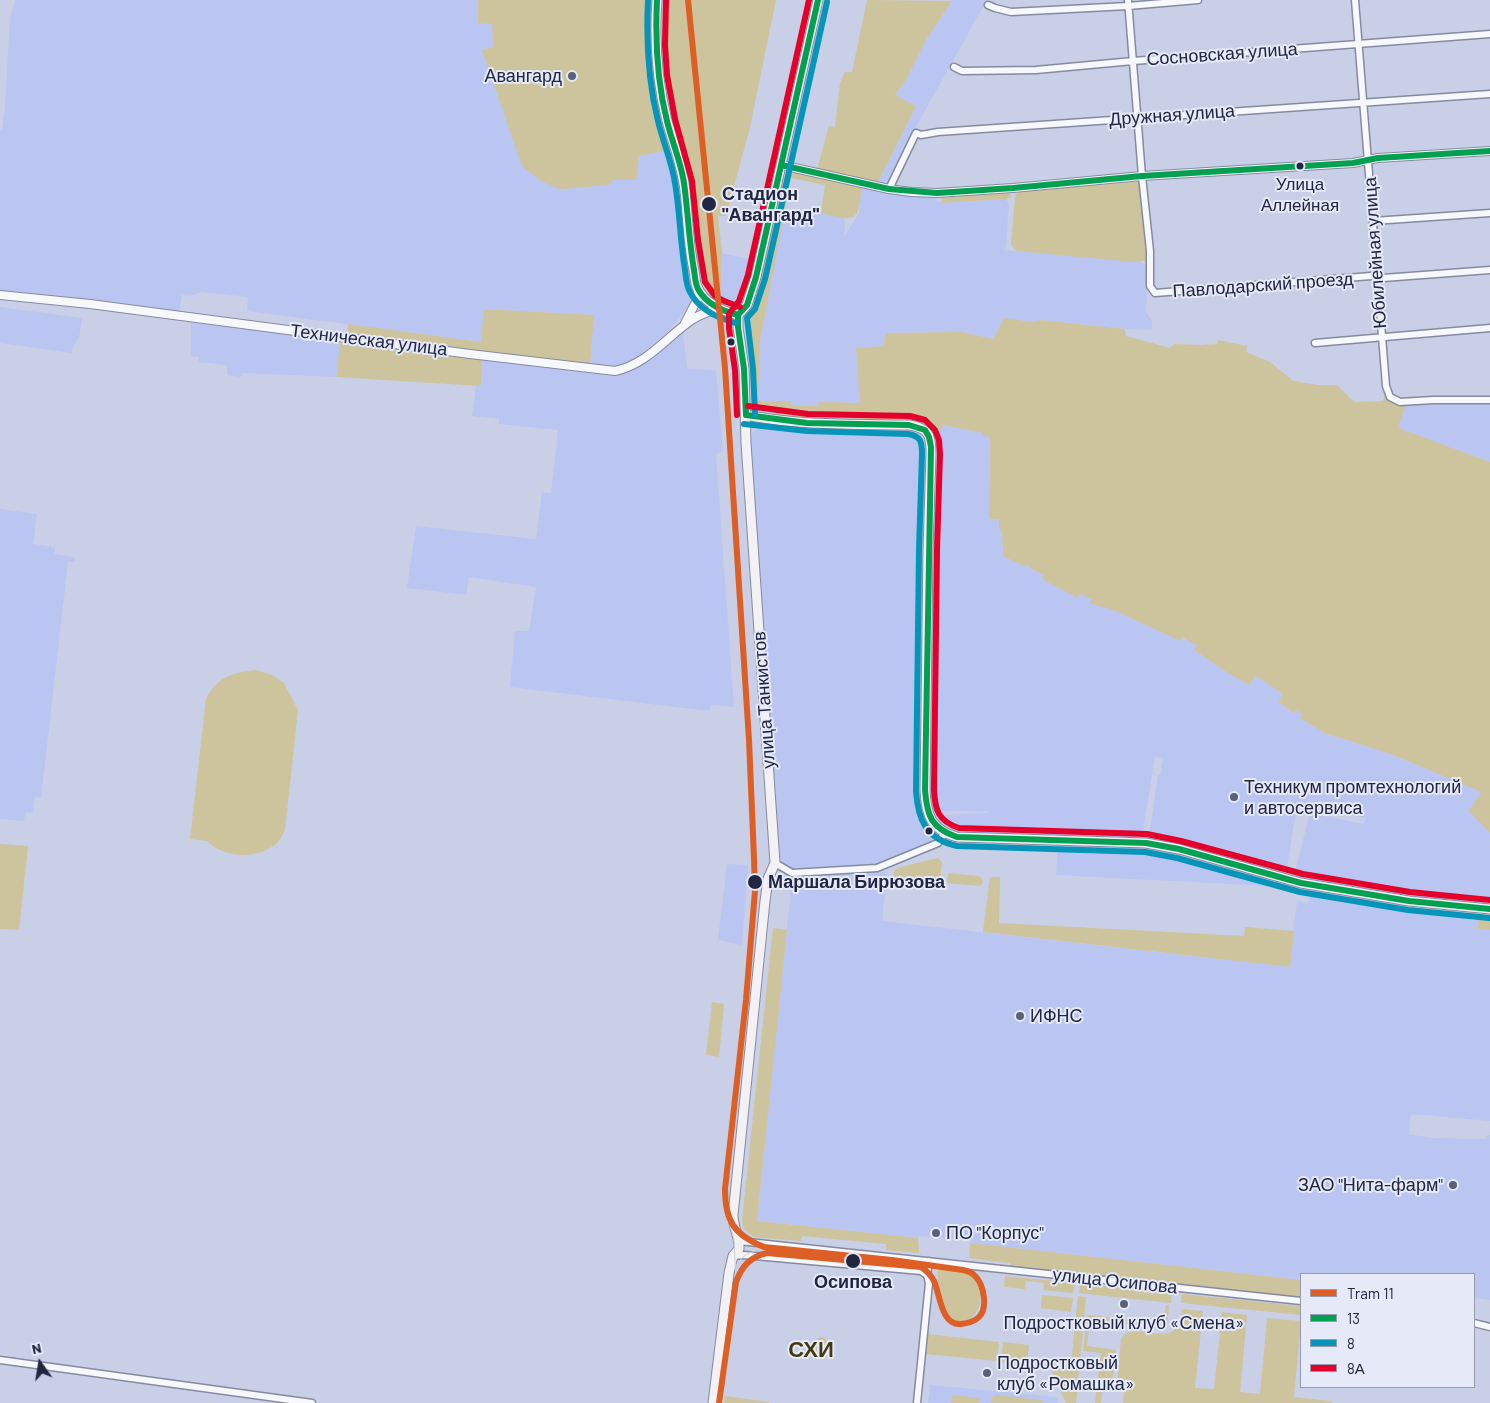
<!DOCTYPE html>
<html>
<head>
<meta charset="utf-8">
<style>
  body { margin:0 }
  #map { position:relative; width:1490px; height:1403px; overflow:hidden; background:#c9cfe6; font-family:Barlow,sans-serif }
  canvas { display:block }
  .legend { position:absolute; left:1300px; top:1273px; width:175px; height:115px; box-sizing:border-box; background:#e5e9f8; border:1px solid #979baf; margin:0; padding:6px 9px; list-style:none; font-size:15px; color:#212642 }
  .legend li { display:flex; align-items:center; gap:10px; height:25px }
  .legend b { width:25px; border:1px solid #979baf }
  .north { position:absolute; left:15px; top:1338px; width:50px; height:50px; -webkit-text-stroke:4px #e5e9f8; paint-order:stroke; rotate:347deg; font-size:14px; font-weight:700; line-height:20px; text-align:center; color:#212642 }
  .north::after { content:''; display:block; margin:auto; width:18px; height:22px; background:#212642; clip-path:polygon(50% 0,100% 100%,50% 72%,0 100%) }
</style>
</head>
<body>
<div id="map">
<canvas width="1490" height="1403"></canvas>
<ul class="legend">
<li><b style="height:6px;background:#dd5f25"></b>Tram 11</li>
<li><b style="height:6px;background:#02a050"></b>13</li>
<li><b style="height:6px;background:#0595b9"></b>8</li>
<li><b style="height:6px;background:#e4002b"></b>8А</li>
</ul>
<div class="north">N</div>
</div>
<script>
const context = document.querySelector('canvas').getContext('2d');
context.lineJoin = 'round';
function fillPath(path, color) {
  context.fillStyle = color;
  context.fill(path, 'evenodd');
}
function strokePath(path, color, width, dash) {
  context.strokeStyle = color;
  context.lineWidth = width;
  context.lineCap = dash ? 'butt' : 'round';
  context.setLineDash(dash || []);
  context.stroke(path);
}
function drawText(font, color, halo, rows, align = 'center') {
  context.font = font + ' Barlow,sans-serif';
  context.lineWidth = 4;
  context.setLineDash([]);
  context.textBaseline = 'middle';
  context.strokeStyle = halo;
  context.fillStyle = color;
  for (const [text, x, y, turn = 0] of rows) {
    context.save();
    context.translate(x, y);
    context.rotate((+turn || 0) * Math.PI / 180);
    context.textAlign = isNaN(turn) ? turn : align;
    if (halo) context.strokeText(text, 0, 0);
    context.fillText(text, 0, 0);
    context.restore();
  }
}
const built = new Path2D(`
  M15,0H478V23H492L493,47L482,50L613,180H636L639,156L669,150L681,187L692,282L690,304L665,336L645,354L624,365L615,367H601L590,365L594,315L484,309L482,342L247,311L248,297L201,292L191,296L182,295L179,312L0,290V129L2,130L5,105L10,18Z
  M951,0H987L918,123L888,181L885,184L878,182L916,106L895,96L905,82L926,40L952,1Z
  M861,188L934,197L941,203L1006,199L1009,204L1006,245L1004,250L1141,262L1148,267L1146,312L1152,321V330L1125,329L1040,320L1033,322L1004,318L993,339L962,332L885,333L884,346L856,348L860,403L819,402V406L791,405V401L762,402L758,398L760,341L784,211L807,217L821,213L845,219L844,237L859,213Z
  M722,253L755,261L748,288L740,302L735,305L720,304Z
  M0,307L82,318L79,338L73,346L72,353L0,343Z
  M191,322L340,341L337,375L336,377L242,373L241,377L227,375V365L199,362V357L191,356Z
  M683,333L687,368L716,371L723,451L716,454L734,707L711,705L709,711L510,687L515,631H529L536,587L469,577L466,595L407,588L416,526L536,539L542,492L551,493L558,430L499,424V419L472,416L476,386H481L482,359L615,374L636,368L648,362Z
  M1490,401V462L1397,428L1406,404Z
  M943,425L983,433L990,437L989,519H999L1002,530L1003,556L1025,567L1026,564L1030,566V568L1044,575L1042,579L1078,597L1079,594L1086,595L1092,599L1091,603L1118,612L1180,641L1181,637L1197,646L1195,651L1231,675L1249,685L1256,676L1283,694L1278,702L1294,713L1296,710L1302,714L1300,718L1324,733L1391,754L1481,792L1470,811L1490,833V905L1420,899L1294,877L1309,816H1324L1364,824L1366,818L1316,808L1312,803L1296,811L1286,874L1180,846L1154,841L1150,837V830L1158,775H1160L1163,760L1155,756L1142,839L957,833L947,829L940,825L937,820L944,815L988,813L989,811H933L931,806L928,734L932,555L936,454L934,436L937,434Z
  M761,427L913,431L922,436L924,440L926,446L919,804L926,828L933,838L931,841L876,866L792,869L785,865L779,856L749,443L752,433Z
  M0,509L37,514L33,544L55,547V554L75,557V562H68L41,798L35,797L33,813L25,812L24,821L0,819Z
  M1058,845L1113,846L1156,850L1245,871L1278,881L1287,887L1056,875Z
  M727,864L748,865L742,945L718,940Z
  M877,871L887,873L882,921L1290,967L1297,901L1308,903L1310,896L1314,893L1412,908L1479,914L1478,929L1490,930V1121L1411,1114L1409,1134L1431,1138L1486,1139L1487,1135H1490V1300L1474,1298V1274H1301V1280L970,1243V1240L919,1236L918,1238L757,1221L792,878Z
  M930,1385L1058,1397V1403H928Z`);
const green = new Path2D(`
  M478,0H653L650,47L658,101L669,150L639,156L636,180H613L608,185L563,189L557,188L541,181L522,166L482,50L493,47L492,24L478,23Z
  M663,0H776L750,127L726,216H718L722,253L720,304L713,301L710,296L702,279L697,260L692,207L671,119V101L662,49Z
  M867,0L952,1L926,40L905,82L895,95L916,106L878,182L817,169L829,126L835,127L840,83L845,72H852Z
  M794,173L861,188C860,225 852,221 821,213L825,185L791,178L760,341L758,399L762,402L791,401L792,405L818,406L819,402L860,403L856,348L884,346L885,333L962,332L993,339L1004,318L1033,322L1040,320L1125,329L1126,336L1170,348L1174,344L1201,345L1217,344L1218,340L1247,346L1246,352L1270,362L1293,381L1318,385H1337L1354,402L1383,401L1385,394L1390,401L1406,404L1398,428L1490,462V833L1469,811L1481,792L1391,754L1324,733L1300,718L1302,714L1296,710L1294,713L1278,702L1283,694L1256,676L1249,685L1231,675L1194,650L1197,646L1182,637L1180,641L1118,612L1090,603L1092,599L1079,594L1078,598L1042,579L1044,575L1030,568V566L1026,564L1025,567L1003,556L1002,531L999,530V519H989L990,437L983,436V433L943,425L937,434L934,436L928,425L916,420L787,417L764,410L757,403L754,396L751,381L748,342L752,312L781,180L788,174Z
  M1136,182L1140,184L1146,258L1145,261L1133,262L1017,251L1011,244L1015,196L1019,191Z
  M1007,192L1010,194L1011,197L1006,199L941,203L942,198Z
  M484,309L594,315L590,365L352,335L348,331V324L481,342Z
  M340,341L482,359L481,386L336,377L337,375Z
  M256,670L272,675L284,683L298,710L285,830C282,835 280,841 276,844C256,860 224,858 207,841L190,839L206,699C218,676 232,673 256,670Z
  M0,844L28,846L19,930L0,929Z
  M938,858L942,862L940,883L908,880L894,876V870L901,867Z
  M948,873L979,876L981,877L983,882L980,886L947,883Z
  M990,877H1000L999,923L1244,936L1245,927L1294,931L1290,967L983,932Z
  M1479,914L1490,915V930L1478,929Z
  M773,928L787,930L757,1221L918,1238L919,1253L886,1250V1244L802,1236L801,1241L754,1237L744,1229L742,1220Z
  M712,1002L724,1004L719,1057L706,1055Z
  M970,1243L1301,1280V1298L1012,1266L1009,1263L969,1258Z
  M938,1268C948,1269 960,1269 969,1274C974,1276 977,1282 979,1286C989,1314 956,1338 944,1307C939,1294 937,1281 938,1268Z
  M1005,1276L1075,1283L1073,1293L1043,1290L1044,1283L1026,1281L1025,1289L1004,1287Z
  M1080,1283L1172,1293L1171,1303L1079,1293Z
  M1182,1294L1301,1306V1315L1181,1303Z
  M1042,1295L1073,1298L1071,1312L1041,1308Z
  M1078,1296L1086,1297L1076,1403H1066L1051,1370L1052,1363L1071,1364Z
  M1166,1305H1169L1167,1328L1090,1321L1087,1346L1116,1350L1113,1380H1104L1101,1403H1095L1101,1353L1083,1351L1087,1315L1163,1323Z
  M1182,1309L1203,1311L1195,1388L1214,1389L1222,1312L1247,1315L1240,1392L1260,1394L1267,1318L1301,1321L1294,1397L1329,1401L1334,1403H1123L1125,1385L1117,1384L1121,1339C1133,1319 1167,1347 1179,1324C1181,1320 1181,1313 1182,1309Z
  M928,1334L999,1342L997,1361L926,1354Z
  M819,1337H824L827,1341L825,1355L814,1354L816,1340Z
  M1003,1342L1029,1345L1027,1364L1001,1362Z
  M952,1395L980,1398L979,1403H951Z
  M996,1395L1041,1400L1045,1403H991L993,1396Z
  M725,1396L769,1402V1403H724Z`);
const minor = new Path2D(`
  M1128,0L1142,176L1150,251V286L1155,293L1371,276L1383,278L1490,270
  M1355,0L1386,386L1390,397L1400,402L1433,400H1490
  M988,5L995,8L1011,12L1128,6L1198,0
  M954,67L962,71L1036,70L1133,61L1490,34
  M889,189L916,133L921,135L938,132L1490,94
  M1373,221L1490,213
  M1315,343L1490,328
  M775,863L792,873L877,868L938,843L944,834
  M739,1241L1301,1301
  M733,1256L744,1255L921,1271L927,1275
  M1474,1323L1490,1327
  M0,1360L312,1403
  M917,1403L929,1283L927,1275L929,1261`);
const tertiary = new Path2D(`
  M781,165L889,189L911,192L937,193L1013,188L1142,176L1353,163L1378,158L1490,151
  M0,295L90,304L470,354L615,371C648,364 666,337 693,319C701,314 710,311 719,309
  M685,323L697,300L698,288`);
const secondary = new Path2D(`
  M657,0C654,41 657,81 667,121C673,142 683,169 685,191C688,218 688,244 694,270C695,276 695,284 698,289C706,304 722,311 738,315
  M746,415C800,426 855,424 909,425C929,428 931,435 931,454L928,550L925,790C926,815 931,830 957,837L1146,843L1179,849L1301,883L1409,901L1490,909
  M713,1403L729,1273L733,1256L739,1249C740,1237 733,1228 733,1215L765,901L768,879L775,863L746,443L744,369L738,327V315L747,305L756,277L818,0`);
const tram = new Path2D(`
  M727,1216L734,1239L736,1282
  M735,1267C744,1251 756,1250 773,1249`);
const bus1 = new Path2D(`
  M657,0C655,41 657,81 667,121C672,142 681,162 684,183C688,212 689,241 694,270C695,276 695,283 698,289C706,304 722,311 738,315
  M781,165L889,189L937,193L1013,188L1142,176L1353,163L1378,158L1490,151
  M746,415L807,423L909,425L925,430L929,437L931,447L925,790C927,816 931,828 957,837L1146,843L1179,849L1301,883L1409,901L1490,909
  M746,415L744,369L738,327V315L747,305L756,277L818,0`);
const bus2 = new Path2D(`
  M648,0C646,41 648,81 658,121C663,142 672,162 675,183C680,212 680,241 685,270C686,278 686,285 690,292C699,310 717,318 736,323
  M755,415L753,369L747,318L755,309L765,279L827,2
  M744,424L807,431L908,434C921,436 922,442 922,454L919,550L916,791C918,820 926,839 957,846L1145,852L1177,858L1300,892L1408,910L1489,918`);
const bus3 = new Path2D(`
  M666,0L665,45L667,75L675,119L692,181L698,240L705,282L715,296L724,301L740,307
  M748,406L808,414L910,416L925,420L935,430L939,440L940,454L937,550L934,790C935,810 938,821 959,828L1147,834L1181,841L1303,874L1410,892L1490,900
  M737,415L735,370L729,328V314L739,301L748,275L809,0`);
const tram1 = new Path2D(`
  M688,0L725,368L749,740L754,858L755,891L746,1000L725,1189C725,1221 734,1235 764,1247L892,1260L963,1270C968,1271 973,1273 976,1277C984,1286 988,1308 979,1317C974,1322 968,1323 961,1324C941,1326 940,1294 934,1281C931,1275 927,1271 921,1267L767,1253C750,1257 742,1266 736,1282L719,1403`);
const markers = [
  [572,76,5,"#5c617b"],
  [1300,166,4.5,"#212642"],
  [709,204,8,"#212642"],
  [731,342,4.5,"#212642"],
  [1234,797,5,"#5c617b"],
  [929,831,4.5,"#212642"],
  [755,882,8,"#212642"],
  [1020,1016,5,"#5c617b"],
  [1453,1185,5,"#5c617b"],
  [936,1233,5,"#5c617b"],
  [853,1261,8,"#212642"],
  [1124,1304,5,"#5c617b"],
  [987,1373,5,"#5c617b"]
];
const busNames = [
  ["Улица",1300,184],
  ["Аллейная",1300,205]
];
const streetNames = [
  ["Сосновская улица",1222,54,-4],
  ["Дружная улица",1172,115,-4],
  ["Юбилейная улица",1375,253,-94],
  ["Павлодарский проезд",1263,285,-4],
  ["Техническая улица",369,340,7],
  ["улица Танкистов",764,700,-94],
  ["улица Осипова",1115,1281,6]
];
const poiNames = [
  ["Авангард",562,76,"right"],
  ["Техникум промтехнологий",1244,787],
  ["и автосервиса",1244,808],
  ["ИФНС",1030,1016],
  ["ЗАО \"Нита-фарм\"",1443,1185,"right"],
  ["ПО \"Корпус\"",946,1233],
  ["Подростковый клуб «Смена»",1124,1323,"center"],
  ["Подростковый",997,1363],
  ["клуб «Ромашка»",997,1384]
];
const stopNames = [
  ["Стадион",722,194],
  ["\"Авангард\"",722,215],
  ["Маршала Бирюзова",768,882],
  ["Осипова",853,1282,"center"]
];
const districtNames = [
  ["СХИ",811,1350]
];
fillPath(built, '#bbc5f2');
fillPath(green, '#cdc39c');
strokePath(minor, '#868aa0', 9);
strokePath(tertiary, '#868aa0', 10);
strokePath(secondary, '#868aa0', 11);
strokePath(minor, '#f7f8fb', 6);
strokePath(tertiary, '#f7f8fb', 8);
strokePath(secondary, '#f4f1f4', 9);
strokePath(tram, '#cdcfd6', 1);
strokePath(bus1, '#02a050', 6);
strokePath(bus2, '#0595b9', 6);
strokePath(bus3, '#e4002b', 6);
strokePath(tram1, '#dd5f25', 6);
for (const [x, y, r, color] of markers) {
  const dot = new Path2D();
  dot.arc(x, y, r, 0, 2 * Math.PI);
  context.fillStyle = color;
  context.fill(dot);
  strokePath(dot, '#e5e9f8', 2);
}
drawText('17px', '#212642', '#e5e9f8', busNames);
drawText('18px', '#212642', '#e5e9f8', streetNames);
drawText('18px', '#212642', '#e5e9f8', poiNames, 'left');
drawText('bold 18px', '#212642', '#e5e9f8', stopNames, 'left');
drawText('bold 22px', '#43390f', '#e5e9f8', districtNames);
</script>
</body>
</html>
